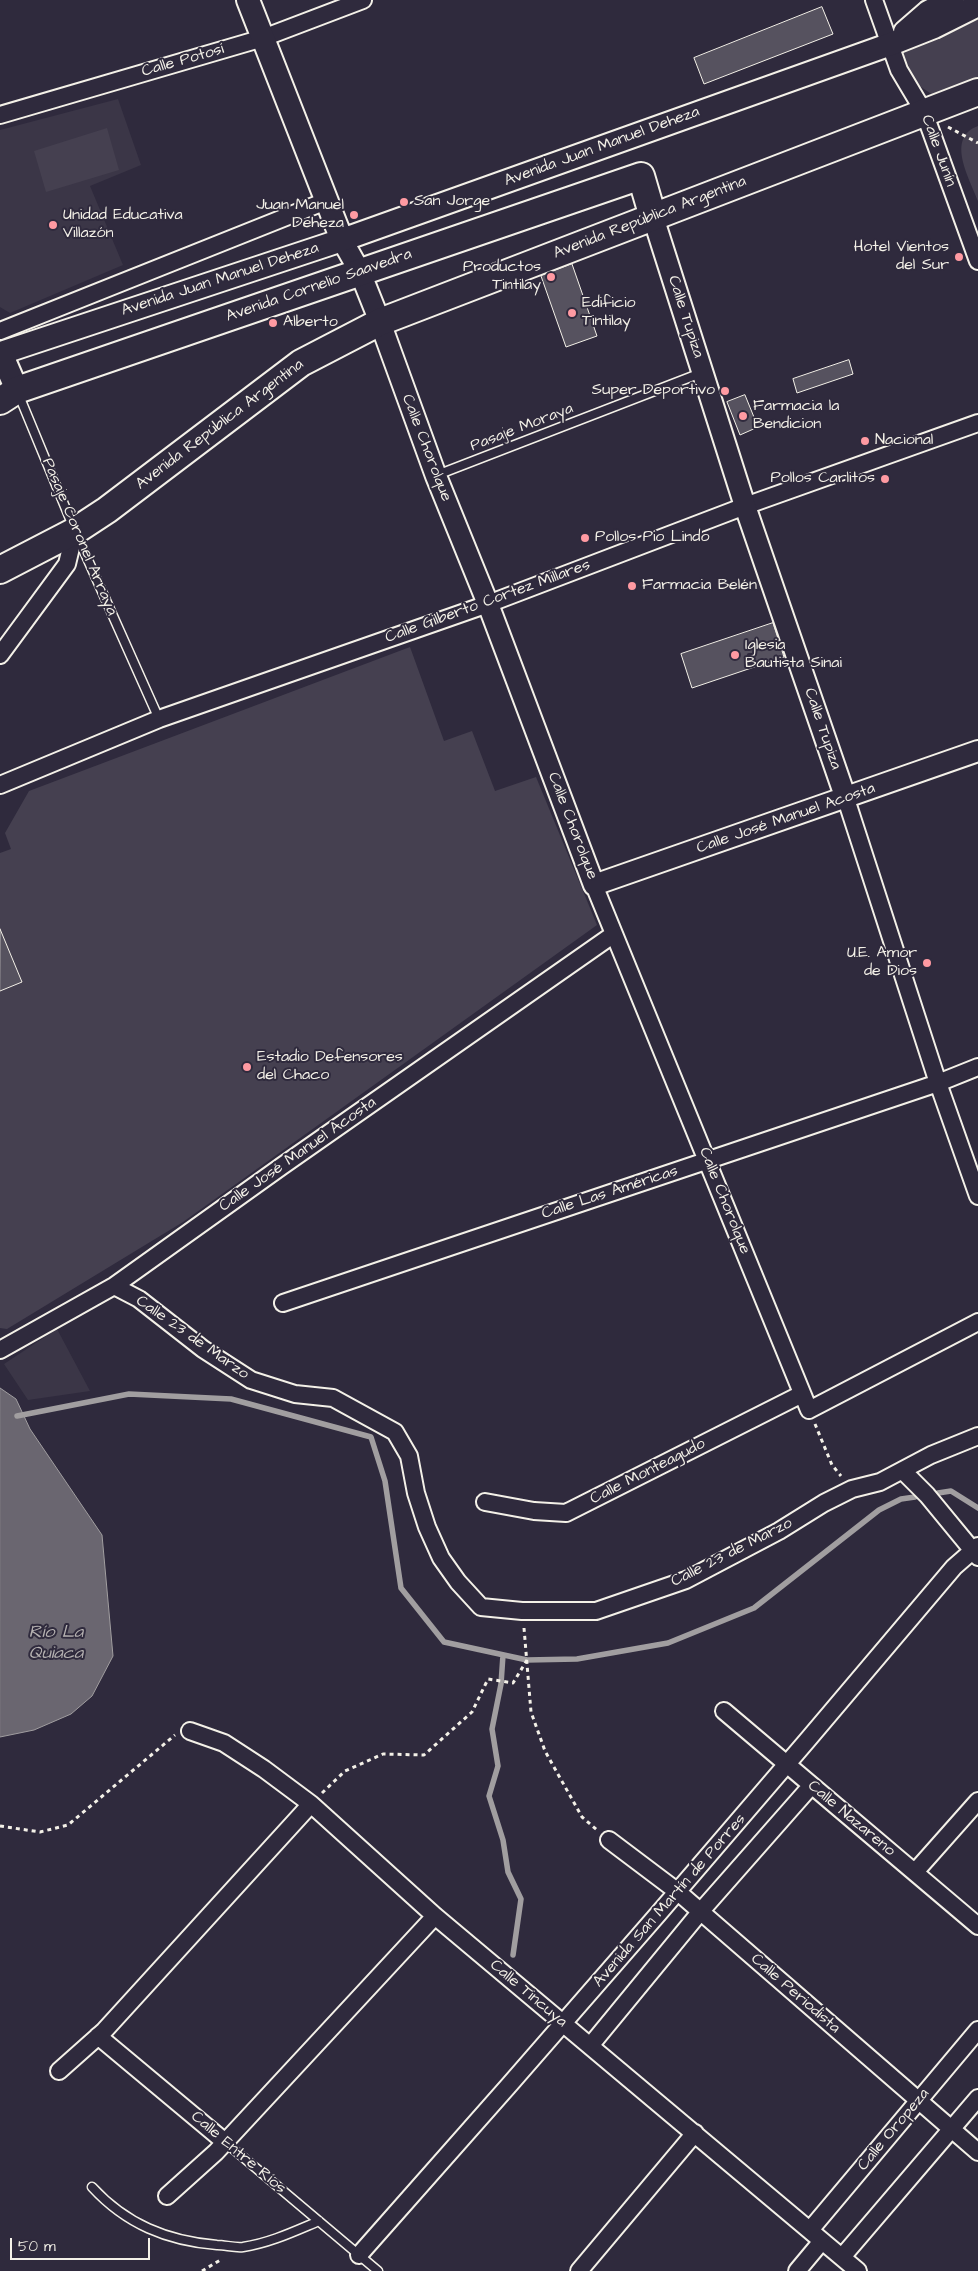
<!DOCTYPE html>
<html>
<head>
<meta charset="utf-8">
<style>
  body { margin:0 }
  #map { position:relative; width:978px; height:2271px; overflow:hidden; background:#2f2a3d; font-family:"Architects Daughter",sans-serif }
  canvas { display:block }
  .scale { position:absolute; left:10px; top:2238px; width:140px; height:22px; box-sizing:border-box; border:2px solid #f4f1e8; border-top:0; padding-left:6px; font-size:15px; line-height:18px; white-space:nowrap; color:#f4f1e8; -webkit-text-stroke:4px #2f2a3d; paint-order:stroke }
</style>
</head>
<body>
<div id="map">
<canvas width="978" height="2271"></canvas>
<div class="scale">50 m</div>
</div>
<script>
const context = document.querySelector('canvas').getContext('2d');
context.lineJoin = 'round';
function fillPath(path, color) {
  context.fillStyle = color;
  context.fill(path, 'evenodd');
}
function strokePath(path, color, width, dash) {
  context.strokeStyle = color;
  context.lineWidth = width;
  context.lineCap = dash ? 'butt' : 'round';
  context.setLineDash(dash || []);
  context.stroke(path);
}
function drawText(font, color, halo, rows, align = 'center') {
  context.font = font + ' "Architects Daughter",sans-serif';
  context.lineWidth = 4;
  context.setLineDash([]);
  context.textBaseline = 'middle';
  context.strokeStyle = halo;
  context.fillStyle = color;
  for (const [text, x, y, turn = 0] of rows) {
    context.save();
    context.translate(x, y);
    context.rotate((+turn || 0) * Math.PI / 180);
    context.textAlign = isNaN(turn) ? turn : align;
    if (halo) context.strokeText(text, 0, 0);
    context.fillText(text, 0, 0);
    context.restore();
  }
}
const built = new Path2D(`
  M118,99L141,165L90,186L123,265L10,313L0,307V130Z
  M57,1329L90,1391L28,1400L4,1364Z`);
const green = new Path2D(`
  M978,15V81L936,97L915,83L901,52Z
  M978,126V201C970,179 945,138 978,126Z
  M107,128L119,170L46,192L34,151Z
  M410,647L444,741L472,731L495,791L536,777L597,925L183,1222L7,1329L0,1328V853L11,849L5,833L29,791Z`);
const water = new Path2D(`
  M0,1388L16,1399L30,1429L102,1535L113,1656L92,1696L71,1714L34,1730L0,1737Z`);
const stream = new Path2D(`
  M17,1416L129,1394L231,1399L371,1437L385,1481L401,1588L444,1642L527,1660L577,1659L668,1643L754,1608L879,1510L901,1499L915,1497
  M938,1493L951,1491L978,1508
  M503,1655L501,1684L492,1729L498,1766L489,1796L503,1840L508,1872L521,1899L513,1955`);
const building = new Path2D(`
  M822,7L833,34L704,84L694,58Z
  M572,264L597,336L566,347L541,276Z
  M849,360L853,374L797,393L793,379Z
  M745,395L758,427L740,435L727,402Z
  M773,623L784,657L692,688L681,654Z
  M0,929L22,982L0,991Z`);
const path = new Path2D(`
  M948,127L978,143
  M815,1424L832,1465L841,1476
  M524,1628L531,1712L545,1751L582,1817L597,1830
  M322,1793L345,1771L383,1754L424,1755L472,1712L488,1679L513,1683L527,1660
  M0,1826L40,1832L68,1825L175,1735
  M202,2271L222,2259`);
const service = new Path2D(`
  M18,393L75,531L159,719
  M437,475L701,373
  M225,2142L378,2271
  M92,2187C126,2224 167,2241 217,2245C225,2245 235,2248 243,2247C270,2243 295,2231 319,2221`);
const minor = new Path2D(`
  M874,0L899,70L924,112L978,261
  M0,115L263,38L363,0
  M0,331L326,201
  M0,655L67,564L75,531
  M0,785L159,719L488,604L745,506L978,423
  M846,799L938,1083L978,1196
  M594,885L809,1410L978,1322
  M114,1286L139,1299L203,1349L251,1380L295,1394L333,1398L395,1432L409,1456L416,1493L427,1527L441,1558L458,1582L481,1607L522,1611H596L686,1580L779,1531L824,1503L852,1489L880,1482L931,1455L978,1436
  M283,1303L938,1083L978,1067
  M0,1350L114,1286L282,1166L614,934
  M903,1471L927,1495L978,1557
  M485,1502L534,1511L566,1513L802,1394
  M724,1711L978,1926
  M190,1731L224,1743L264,1769L311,1804L435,1916L858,2271
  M609,1840L678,1892L978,2152
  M915,1872L978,1801
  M98,2036L225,2142
  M590,2046L701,1911L811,1786
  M59,2071L104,2031L311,1804
  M167,2196L216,2152L435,1916
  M810,2230L978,2030
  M359,2255C561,2028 759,1799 954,1567L978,1546
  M842,2257L978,2098
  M579,2271L695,2133
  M797,2271L822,2241`);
const tertiary = new Path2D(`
  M653,217L745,506L846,799
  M342,240L360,272L380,322L436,476L488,604L594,885L978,751`);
const secondary = new Path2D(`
  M248,0L342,240
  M905,32L928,12L952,0
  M17,390L1,353L342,240L891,44L934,27L978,5`);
const trunk = new Path2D(`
  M0,401L17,390L641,176L653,217
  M0,570L75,531L107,510L301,363L380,322L978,92`);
const markers = [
  [404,202,5,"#ff9aa2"],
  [354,215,5,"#ff9aa2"],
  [53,225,5,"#ff9aa2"],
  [959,257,5,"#ff9aa2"],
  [551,277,5,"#ff9aa2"],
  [572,313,5,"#ff9aa2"],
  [273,323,5,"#ff9aa2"],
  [725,391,5,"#ff9aa2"],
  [743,416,5,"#ff9aa2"],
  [865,441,5,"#ff9aa2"],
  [885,479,5,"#ff9aa2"],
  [585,538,5,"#ff9aa2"],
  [632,586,5,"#ff9aa2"],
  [735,655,5,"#ff9aa2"],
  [927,963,5,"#ff9aa2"],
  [247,1067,5,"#ff9aa2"]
];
const streetNames = [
  ["Calle Potosí",183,61,-16],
  ["Avenida Juan Manuel Deheza",602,147,-20],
  ["Calle Junín",938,151,70],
  ["Avenida República Argentina",650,218,-21],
  ["Avenida Juan Manuel Deheza",220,280,-18],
  ["Avenida Cornelio Saavedra",319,286,-19],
  ["Calle Tupiza",685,317,72],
  ["Avenida República Argentina",220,425,-37],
  ["Pasaje Moraya",522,428,-21],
  ["Calle Chorolque",426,448,69],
  ["Pasaje Coronel Arraya",79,537,67],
  ["Calle Gilberto Cortez Millares",488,602,-20],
  ["Calle Tupiza",822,729,71],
  ["Calle José Manuel Acosta",786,819,-19],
  ["Calle Chorolque",572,826,69],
  ["Calle José Manuel Acosta",298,1155,-35],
  ["Calle Las Américas",610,1193,-18],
  ["Calle Chorolque",724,1201,68],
  ["Calle 23 de Marzo",192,1338,35],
  ["Calle Monteagudo",648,1472,-27],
  ["Calle 23 de Marzo",732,1553,-27],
  ["Calle Nazareno",851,1819,40],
  ["Avenida San Martín de Porres",670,1901,-49],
  ["Calle Tincuya",528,1994,40],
  ["Calle Periodista",795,1994,41],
  ["Calle Oropeza",894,2130,-50],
  ["Calle Entre Ríos",238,2153,40]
];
const poiNames = [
  ["San Jorge",414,202],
  ["Juan Manuel",344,206,"right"],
  ["Deheza",344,224,"right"],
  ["Unidad Educativa",63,216],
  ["Villazón",63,234],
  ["Hotel Vientos",949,248,"right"],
  ["del Sur",949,266,"right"],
  ["Productos",541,268,"right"],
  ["Tintilay",541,286,"right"],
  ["Edificio",582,304],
  ["Tintilay",582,322],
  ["Alberto",283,323],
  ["Super Deportivo",715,391,"right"],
  ["Farmacia la",753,407],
  ["Bendicion",753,425],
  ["Nacional",875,441],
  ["Pollos Carlitos",875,479,"right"],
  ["Pollos Pio Lindo",595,538],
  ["Farmacia Belén",642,586],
  ["Iglesia",745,646],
  ["Bautista Sinai",745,664],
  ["U.E. Amor",917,954,"right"],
  ["de Dios",917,972,"right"],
  ["Estadio Defensores",257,1058],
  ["del Chaco",257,1076]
];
const waterNames = [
  ["Río La",56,1633],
  ["Quiaca",56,1654]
];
fillPath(built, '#3b3647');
fillPath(green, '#454050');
fillPath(water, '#6a6670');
strokePath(water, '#a19ea0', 1);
strokePath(stream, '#a19ea0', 5.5);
fillPath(building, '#56525f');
strokePath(building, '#f4f1e8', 1);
strokePath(service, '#f4f1e8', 11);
strokePath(minor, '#f4f1e8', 20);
strokePath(tertiary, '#f4f1e8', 24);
strokePath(secondary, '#f4f1e8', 26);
strokePath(trunk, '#f4f1e8', 30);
strokePath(path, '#f4f1e8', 3, [4, 4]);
strokePath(service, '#2f2a3d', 8);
strokePath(minor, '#2f2a3d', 16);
strokePath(tertiary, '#2f2a3d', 20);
strokePath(secondary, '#2f2a3d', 22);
strokePath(trunk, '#2f2a3d', 26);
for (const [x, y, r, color] of markers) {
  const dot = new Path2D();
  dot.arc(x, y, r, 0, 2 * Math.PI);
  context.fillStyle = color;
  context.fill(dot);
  strokePath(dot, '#2f2a3d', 2);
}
drawText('16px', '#f4f1e8', '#2f2a3d', streetNames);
drawText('16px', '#f4f1e8', '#2f2a3d', poiNames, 'left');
drawText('italic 18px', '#b6b2b2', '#2f2a3d', waterNames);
</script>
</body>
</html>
